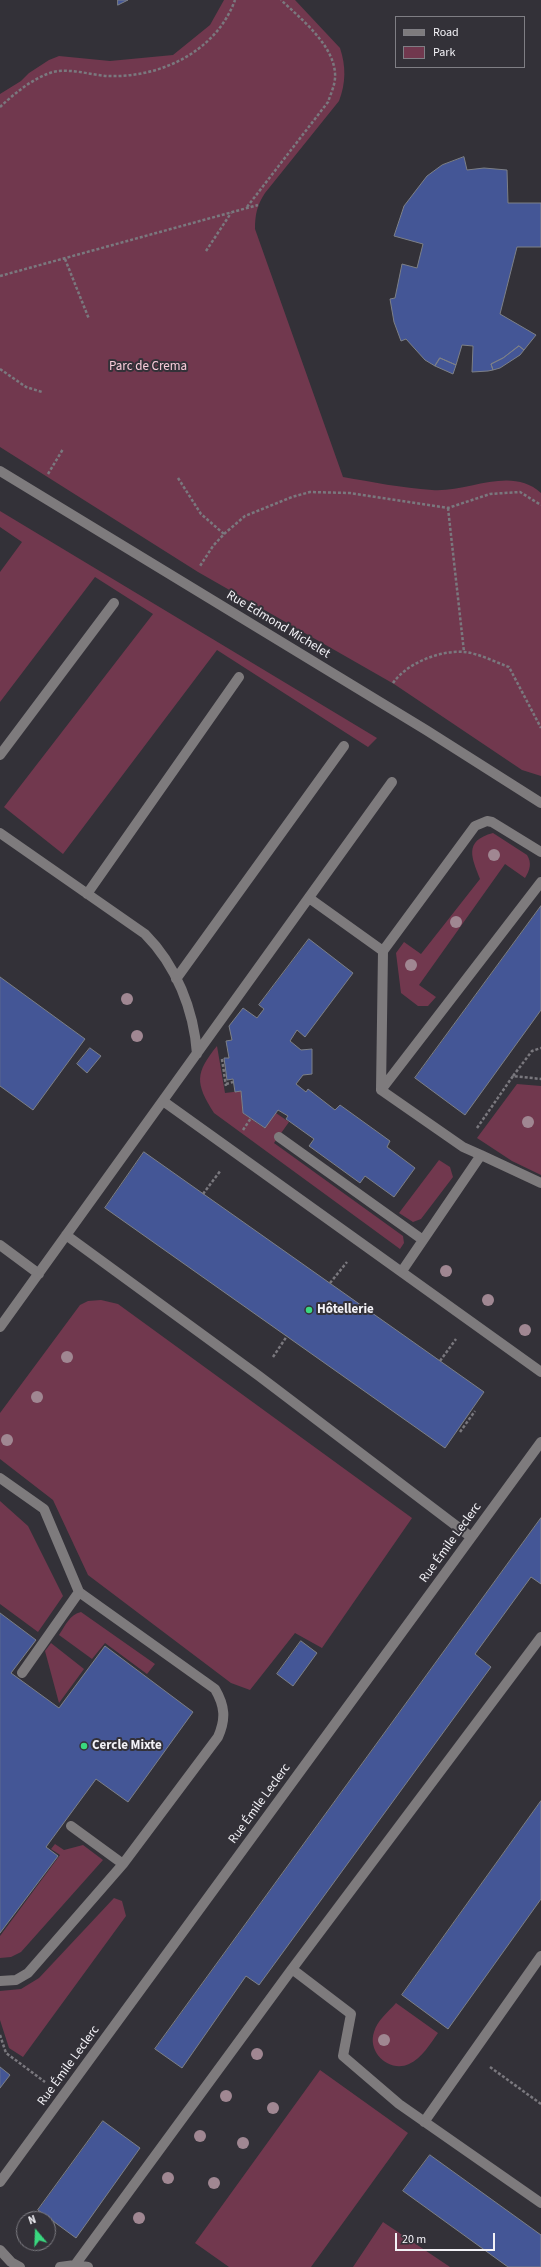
<!DOCTYPE html>
<html>
<head>
<meta charset="utf-8">
<style>
  body { margin:0 }
  #map { position:relative; width:541px; height:2267px; overflow:hidden; background:#333138; font-family:"Source Sans 3",sans-serif }
  canvas { display:block }
  .legend { position:absolute; left:395px; top:16px; width:130px; height:52px; box-sizing:border-box; background:#333138; border:1px solid #7f7e84; margin:0; padding:5px 7px; list-style:none; font-size:12px; color:#f2f1f6 }
  .legend li { display:flex; align-items:center; gap:8px; height:20px }
  .legend b { width:20px; border:1px solid #7f7e84 }
  .north { position:absolute; left:16px; top:2211px; width:40px; height:40px; box-sizing:border-box; background:#333138; border:1px solid #7f7e84; border-radius:50%; rotate:341deg; font-size:11px; font-weight:700; line-height:16px; text-align:center; color:#f2f1f6 }
  .north::after { content:''; display:block; margin:auto; width:14px; height:18px; background:#39d87f; clip-path:polygon(50% 0,100% 100%,50% 72%,0 100%) }
  .scale { position:absolute; left:395px; top:2233px; width:100px; height:18px; box-sizing:border-box; border:2px solid #f2f1f6; border-top:0; padding-left:5px; font-size:12px; line-height:14px; white-space:nowrap; color:#f2f1f6; -webkit-text-stroke:3px #333138; paint-order:stroke }
</style>
</head>
<body>
<div id="map">
<canvas width="541" height="2267"></canvas>
<ul class="legend">
<li><b style="height:5px;background:#7e7b7d"></b>Road</li>
<li><b style="height:11px;background:#71384e"></b>Park</li>
</ul>
<div class="north">N</div>
<div class="scale">20 m</div>
</div>
<script>
const context = document.querySelector('canvas').getContext('2d');
context.lineJoin = 'round';
function fillPath(path, color) {
  context.fillStyle = color;
  context.fill(path, 'evenodd');
}
function strokePath(path, color, width, dash) {
  context.strokeStyle = color;
  context.lineWidth = width;
  context.lineCap = dash ? 'butt' : 'round';
  context.setLineDash(dash || []);
  context.stroke(path);
}
function drawText(font, color, halo, rows, align = 'center') {
  context.font = font + ' "Source Sans 3",sans-serif';
  context.lineWidth = 4;
  context.setLineDash([]);
  context.textBaseline = 'middle';
  context.strokeStyle = halo;
  context.fillStyle = color;
  for (const [text, x, y, turn = 0] of rows) {
    context.save();
    context.translate(x, y);
    context.rotate((+turn || 0) * Math.PI / 180);
    context.textAlign = isNaN(turn) ? turn : align;
    if (halo) context.strokeText(text, 0, 0);
    context.fillText(text, 0, 0);
    context.restore();
  }
}
const green = new Path2D(`
  M224,0H295L340,48C346,66 346,83 339,101L265,193C257,205 255,215 255,229L343,477C372,482 402,488 432,490C467,493 511,465 541,493V776L522,770L394,684L198,572L0,447V94L21,81L29,73L49,60L59,56L110,61L173,55L210,25Z
  M0,511L377,738L368,747L217,650L63,854L4,807L153,614L95,577L0,702V572L22,542L0,527Z
  M493,833L527,855C532,863 530,870 525,878L505,864L419,985L436,997L428,1006H418L401,993L396,953L404,942L421,954L480,879C472,858 463,841 493,833Z
  M217,1046L225,1093L241,1091L243,1113L264,1128L276,1113L289,1122L274,1143L403,1236L404,1243L400,1249L214,1113C195,1083 195,1073 217,1046Z
  M517,1084L541,1086V1175L512,1161L477,1138Z
  M439,1160L450,1167L453,1177L421,1219L413,1222L399,1213Z
  M101,1300L118,1304L412,1518L322,1648L295,1633L250,1690L231,1683L88,1575L53,1500L0,1459V1413L80,1305L88,1301Z
  M0,1501L28,1526L63,1596L38,1632L0,1604Z
  M81,1612L155,1664L147,1674L105,1643L92,1659L59,1635C65,1626 70,1614 81,1612Z
  M51,1643L84,1669L59,1703L45,1651Z
  M55,1844L64,1850L83,1845L103,1860L21,1952L11,1957L0,1958V1936L60,1855L51,1849Z
  M114,1898L122,1901L126,1916L23,2057L9,2048L0,2020V1991L21,1989L39,1978Z
  M396,2003L438,2033C430,2044 422,2058 409,2064C390,2073 367,2053 374,2032C377,2021 388,2012 396,2003Z
  M320,2070L408,2133L311,2267H229L195,2243Z
  M383,2222L450,2267H353Z`);
const building = new Path2D(`
  M118,0H128L118,5Z
  M464,157L467,170L484,168L507,170L508,203H541V247H517L500,314L536,335L524,350L519,346L503,358L491,364L493,370L488,371L472,372L473,346L462,345L456,365L440,358L435,366L425,360L406,339L401,341L394,322L390,299L395,298L402,264L417,268L423,244L394,236L404,206L427,176L442,165Z
  M519,346L524,350L520,355L500,368L493,370L491,364L503,358Z
  M440,358L456,365L453,374L435,366Z
  M541,906V1010L465,1115L415,1078Z
  M309,939L353,973L305,1037L297,1030L290,1041L301,1050L312,1049V1074L303,1075L296,1084L306,1092L308,1089L335,1110L340,1105L390,1141L387,1147L415,1168L394,1197L365,1176L360,1183L309,1146L314,1139L286,1119L288,1116L278,1110L265,1128L243,1113L241,1091L235,1092L233,1079L227,1080L224,1058H229L226,1041L232,1040L229,1026L243,1008L257,1018L264,1009L259,1005Z
  M0,977L85,1039L33,1110L0,1086Z
  M90,1048L101,1056L87,1073L77,1064Z
  M144,1152L484,1392L445,1448L105,1208Z
  M541,1518V1584L531,1577L475,1654L491,1667L259,1985L246,1976L182,2068L155,2049Z
  M0,1613L36,1640L11,1673L59,1708L105,1646L193,1712L128,1802L96,1779L46,1847L58,1856L0,1933Z
  M301,1641L317,1653L293,1686L277,1674Z
  M541,1801V1899L448,2029L402,1995Z
  M0,2067L10,2075L0,2088Z
  M103,2121L140,2148L76,2238L38,2210Z
  M430,2155L541,2235V2267H508L403,2191Z`);
const path = new Path2D(`
  M0,107C15,93 33,78 53,72C71,68 90,75 108,76C160,78 216,52 235,0
  M247,207L328,102C331,93 336,83 335,73C333,44 300,18 281,0
  M206,251L231,213
  M65,259L89,319
  M0,276L258,205
  M0,369L26,387L42,392
  M48,474L63,449
  M178,478L201,514L224,534L213,546L200,566
  M448,508L464,652
  M224,534L245,516L292,497L310,492L350,493L448,508L490,494L520,492L541,505
  M393,683C407,663 440,650 464,652C478,653 495,662 509,667L541,728
  M222,1059L226,1086
  M513,1076L532,1051L541,1048
  M226,1084L233,1082
  M477,1128L513,1076L541,1079
  M243,1130L251,1118
  M203,1194L221,1170
  M330,1283L347,1262
  M273,1357L287,1336
  M440,1361L456,1339
  M460,1432L475,1411
  M0,2035L6,2053L45,2082
  M490,2067L541,2104`);
const minor = new Path2D(`
  M0,471L426,730L541,803
  M0,755L114,603
  M0,833L145,934C176,965 194,1010 197,1054
  M87,894L239,677
  M309,898L383,951L381,1090L463,1147L481,1155L402,1271
  M383,951L475,826L487,821L492,822L541,852
  M176,979L344,746
  M381,1090L541,882
  M163,1101L541,1372
  M279,1137L423,1240
  M481,1155L541,1183
  M66,1235L259,1376L471,1537
  M0,1245L39,1274
  M0,1327L392,782
  M0,1478L44,1509L79,1592L215,1689C225,1706 226,1719 218,1737L123,1864L28,1973L16,1980L0,1981
  M541,1637L292,1969L351,2014L343,2056L399,2104L541,2203
  M22,1673L79,1592
  M71,1826L123,1864
  M424,2122L541,1956
  M0,2182L541,1442
  M0,2250L11,2262L20,2267
  M75,2265L88,2267
  M60,2267L75,2265L292,1969`);
const trees = [
  [494,855],
  [456,922],
  [411,965],
  [127,999],
  [137,1036],
  [528,1122],
  [446,1271],
  [488,1300],
  [525,1330],
  [67,1357],
  [37,1397],
  [7,1440],
  [384,2040],
  [257,2054],
  [226,2096],
  [273,2108],
  [200,2136],
  [243,2143],
  [168,2178],
  [214,2183],
  [139,2218]
];
const markers = [
  [309,1310,4,"#39d87f"],
  [84,1746,4,"#39d87f"]
];
const parkNames = [
  ["Parc de Crema",148,367]
];
const streetNames = [
  ["Rue Edmond Michelet",278,625,31],
  ["Rue Émile Leclerc",451,1543,-54],
  ["Rue Émile Leclerc",260,1804,-54],
  ["Rue Émile Leclerc",69,2066,-54]
];
const poiNames = [
  ["Hôtellerie",317,1310],
  ["Cercle Mixte",92,1746]
];
fillPath(green, '#71384e');
fillPath(building, '#445696');
strokePath(building, '#7d8087', 1);
strokePath(path, '#7a787e', 2.5, [3, 2]);
strokePath(minor, '#7e7b7d', 10);
context.fillStyle = '#a08792';
for (const [x, y] of trees) {
  context.beginPath();
  context.arc(x, y, 6, 0, 2 * Math.PI);
  context.fill();
}
for (const [x, y, r, color] of markers) {
  const dot = new Path2D();
  dot.arc(x, y, r, 0, 2 * Math.PI);
  context.fillStyle = color;
  context.fill(dot);
  strokePath(dot, '#333138', 1.5);
}
drawText('13px', '#facddb', '#333138', parkNames);
drawText('13px', '#f2f1f6', '#333138', streetNames);
drawText('bold 13px', '#f2f1f6', '#333138', poiNames, 'left');
</script>
</body>
</html>
